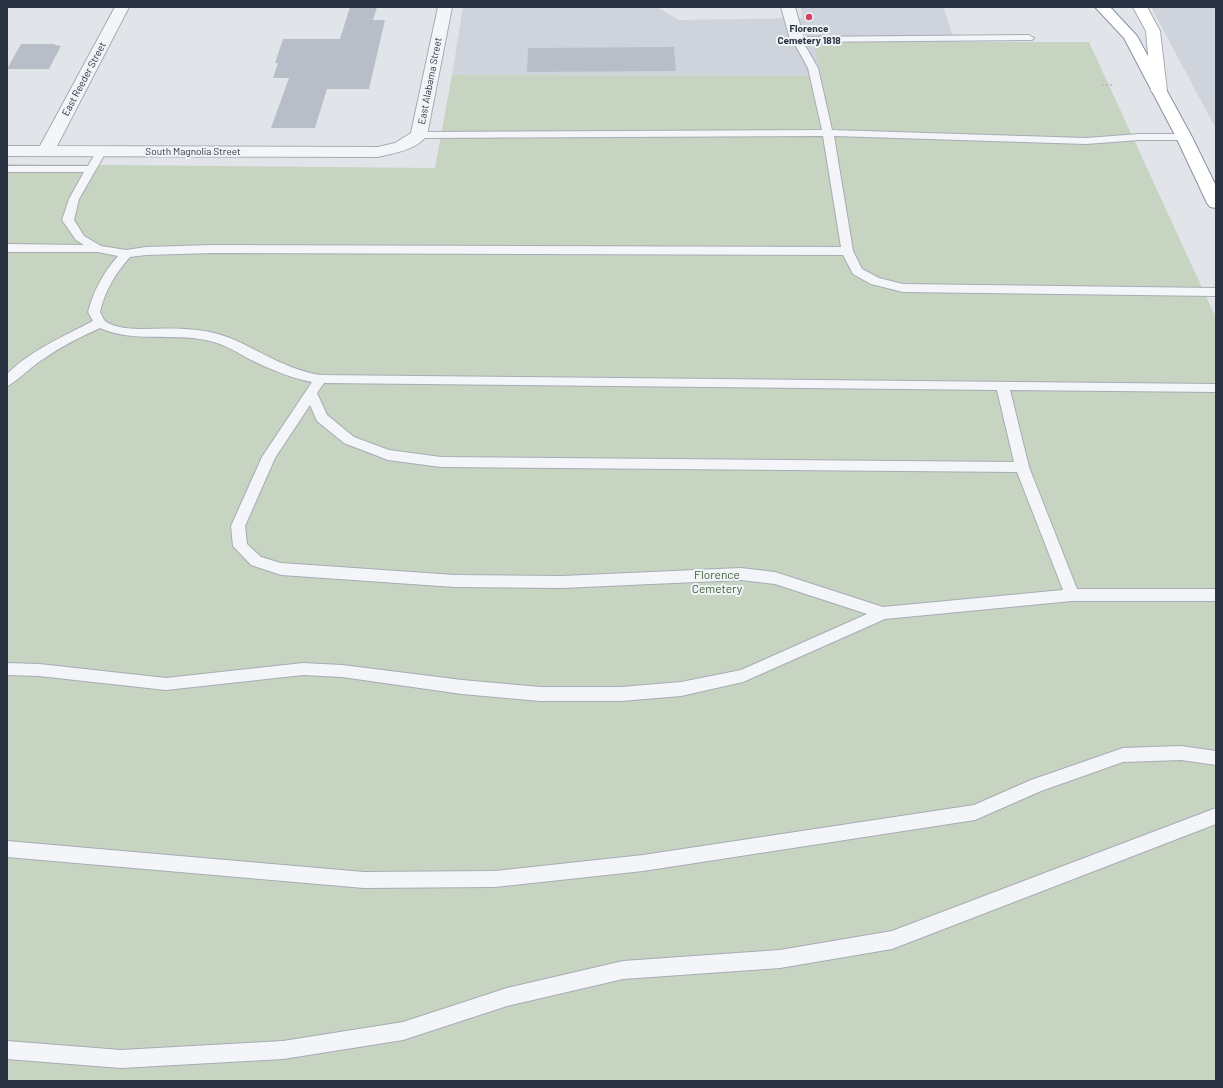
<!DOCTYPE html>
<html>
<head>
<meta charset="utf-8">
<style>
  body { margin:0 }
  #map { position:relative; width:1223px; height:1088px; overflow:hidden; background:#e1e5ea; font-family:Barlow,sans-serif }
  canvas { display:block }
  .frame { position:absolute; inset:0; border:8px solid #293342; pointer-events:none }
</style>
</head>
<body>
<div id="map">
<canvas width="1223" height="1088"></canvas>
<div class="frame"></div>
</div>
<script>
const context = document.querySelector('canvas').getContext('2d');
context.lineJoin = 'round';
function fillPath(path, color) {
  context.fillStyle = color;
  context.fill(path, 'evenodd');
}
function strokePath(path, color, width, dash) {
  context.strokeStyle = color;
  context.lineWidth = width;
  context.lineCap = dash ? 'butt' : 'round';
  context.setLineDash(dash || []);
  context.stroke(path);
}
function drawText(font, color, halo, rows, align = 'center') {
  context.font = font + ' Barlow,sans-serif';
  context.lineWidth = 4;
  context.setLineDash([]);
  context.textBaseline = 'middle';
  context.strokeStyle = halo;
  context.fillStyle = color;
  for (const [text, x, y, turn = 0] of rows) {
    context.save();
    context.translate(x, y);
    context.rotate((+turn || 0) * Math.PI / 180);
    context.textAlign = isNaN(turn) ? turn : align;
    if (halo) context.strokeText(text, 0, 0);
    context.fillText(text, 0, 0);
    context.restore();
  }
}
const built = new Path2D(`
  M463,7H657L679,20L802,18L801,7H943L955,42H815L822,76L452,75Z
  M1151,7H1216V129Z`);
const green = new Path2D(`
  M814,42H1089L1216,318V1081H7V164L435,168L452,75L821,76Z`);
const building = new Path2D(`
  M350,7H377L373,20H385L369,89H327L315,128H271L289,78H273L278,63H275L283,39H340Z
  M21,44H55V45L61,46L49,69H7Z
  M674,47L676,71L527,72L528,48Z`);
const path = new Path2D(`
  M1102,85H1113`);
const lane = new Path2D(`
  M1029,35L1034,38L1032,40L803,42L818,68L832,130L1086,138L1139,134H1184L1189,137L1184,140H1139L1086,144L834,136L853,251L862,269L879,278L903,284L1216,288V296L903,292L871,284L853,274L843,255L213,253L146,255L130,257C115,274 105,290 100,312C101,314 103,318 104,320C112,328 132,329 142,329C171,328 203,327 230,338C261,351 285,369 320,375L1216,384V392L1010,390L1029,467L1077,589H1216V601H1072L885,619L743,682L681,696L621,701H540L462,694L342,677L303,675L166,690L39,676L7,675V663L39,664L166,678L303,663L342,665L462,680L540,687H621L681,682L741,670L867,614L775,584L741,580L562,588L455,587L281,575L251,565L233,546L231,526L262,457L312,382C291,378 270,369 251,360C237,352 222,343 206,340C171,333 134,343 100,328C80,337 60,347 42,360C33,365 14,384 7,386V374C30,351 64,336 93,321L88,312C94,290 103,273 118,256L98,252H7V244L84,245L76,240L62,220L69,199L84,172H7V166H88L97,150H105L106,152L79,199L74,220L84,236L101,246L126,250L146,247L213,245L841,247L823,136L419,138L414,135L419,132L822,130L808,68L792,39L794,37ZM324,383L997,390L1014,462L441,457L389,450L354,437L327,415L317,393ZM310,405L317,421L344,443L388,460L441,467L1017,472L1063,590L883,607L775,572L741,568L562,576L455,575L281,563L261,557L247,544L245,526L275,458Z
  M1181,746L1216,751V765L1181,760L1123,762L1041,791L975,820L643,871L495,887L364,888L7,857V841L364,872L495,871L643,855L974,805L1031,780L1123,748Z
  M1216,808V824L892,949L780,968L623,979L507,1006L403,1040L283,1059L121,1068L7,1059V1041L121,1050L283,1041L403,1022L507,988L623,961L780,950L892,931Z`);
const street = new Path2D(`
  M115,7H129L57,146L378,147L395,143L411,133L438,7H452L427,135C417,150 394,153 378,157L7,156V146H40Z
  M781,7H795L804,39L802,42L797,43L792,42L790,39Z`);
const secondary = new Path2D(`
  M1133,7H1147L1160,31L1167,91L1164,94L1159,96L1154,94L1151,91L1146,31Z`);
const highway = new Path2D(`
  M1095,7H1110L1137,36L1192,137L1216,186V208L1210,207L1207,203L1176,137L1124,38Z`);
const markers = [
  [809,17,4,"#d24360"]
];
const farPoinames = [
  ["Florence",809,29],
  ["Cemetery 1818",809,41]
];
const farStreetnames = [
  ["East Reeder Street",84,79,-62],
  ["East Alabama Street",430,81,-79],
  ["South Magnolia Street",193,152]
];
const parkNames = [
  ["Florence",717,575],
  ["Cemetery",717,589]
];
fillPath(built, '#cfd4dc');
fillPath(green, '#c7d4c2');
fillPath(building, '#b8bec7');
strokePath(lane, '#a6acb4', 2);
strokePath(street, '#a6acb4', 2);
strokePath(secondary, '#a6acb4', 2);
strokePath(highway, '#8893a1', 2);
strokePath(path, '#bfc3c9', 2, [2, 2]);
fillPath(lane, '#f4f5f8');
fillPath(street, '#f4f5f8');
fillPath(secondary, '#fff');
fillPath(highway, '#fff');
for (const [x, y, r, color] of markers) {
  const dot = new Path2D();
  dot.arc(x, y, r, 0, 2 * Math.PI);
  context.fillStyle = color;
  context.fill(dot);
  strokePath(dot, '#f0f4f7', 1.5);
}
drawText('bold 10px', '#293342', '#f0f4f7', farPoinames);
drawText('10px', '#293342', '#f0f4f7', farStreetnames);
drawText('12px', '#3f5e36', '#f0f4f7', parkNames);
</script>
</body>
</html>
